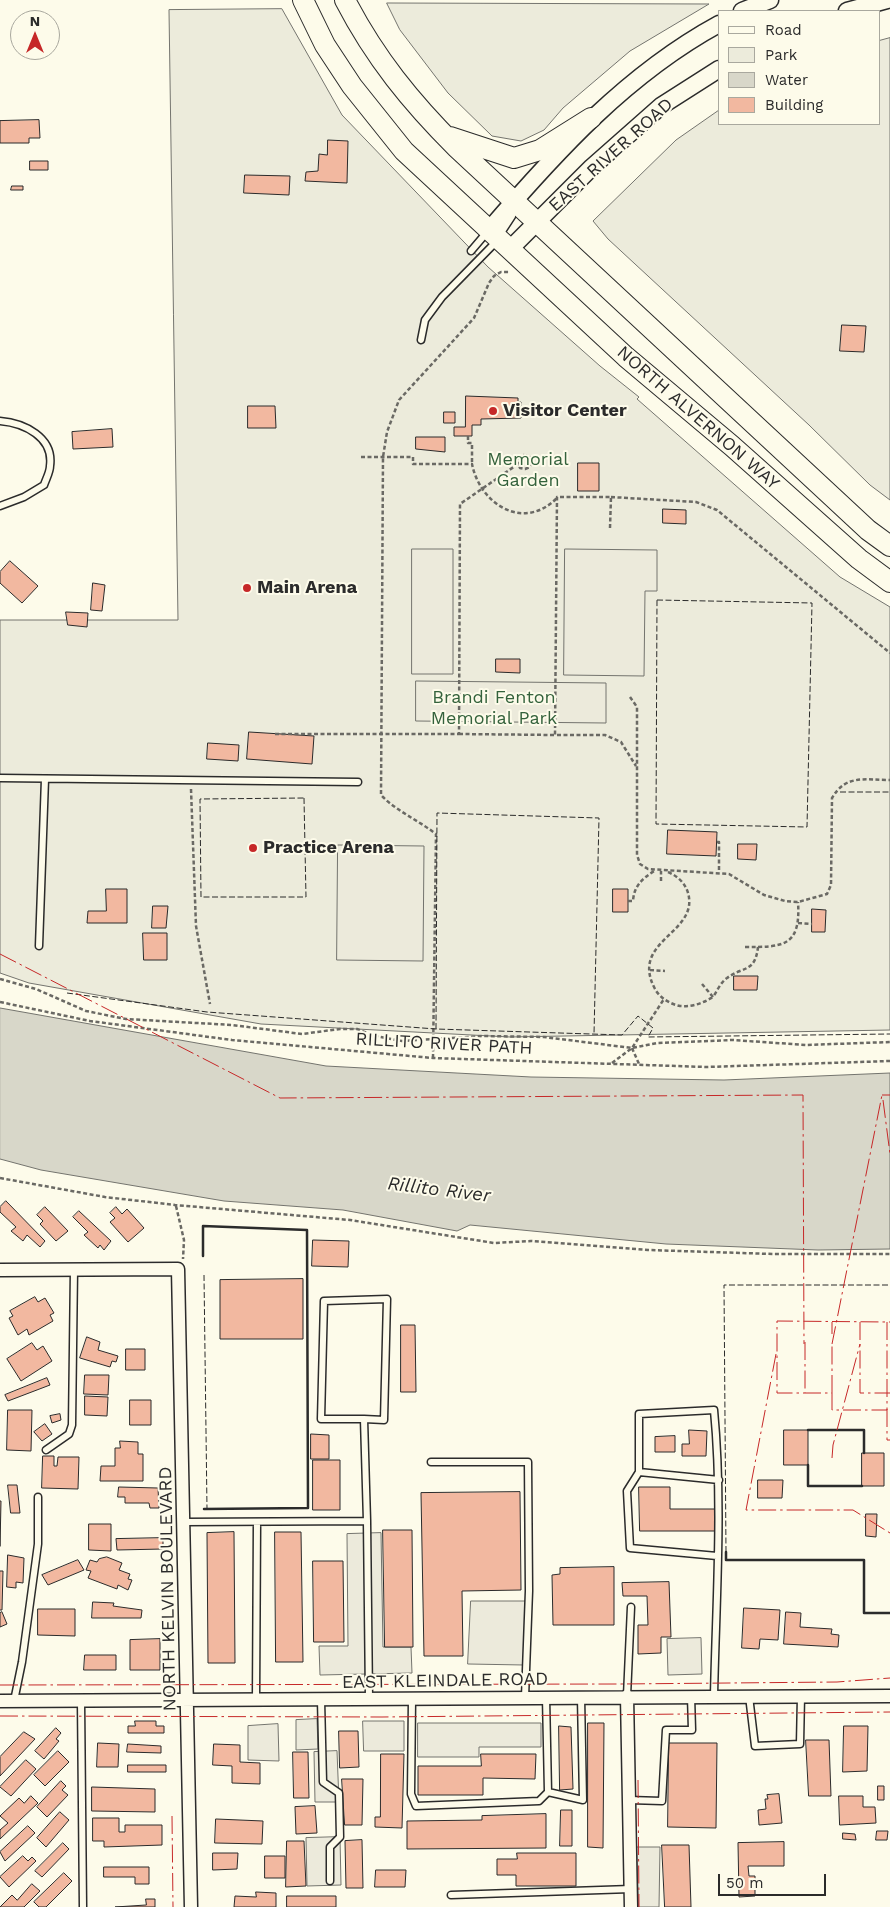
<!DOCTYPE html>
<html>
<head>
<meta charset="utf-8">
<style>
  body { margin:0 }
  #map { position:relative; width:890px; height:1907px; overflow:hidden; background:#fdfbea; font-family:"Work Sans",sans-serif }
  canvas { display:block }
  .legend { position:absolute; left:718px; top:10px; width:162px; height:115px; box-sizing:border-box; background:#fdfbea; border:1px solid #a9a89e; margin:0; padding:6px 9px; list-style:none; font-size:15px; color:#2b2b2b }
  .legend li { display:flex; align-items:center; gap:10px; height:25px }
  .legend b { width:25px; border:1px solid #a9a89e }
  .north { position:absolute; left:10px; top:10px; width:50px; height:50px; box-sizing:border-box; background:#fdfbea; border:1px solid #a9a89e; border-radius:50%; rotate:0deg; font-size:14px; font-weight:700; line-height:20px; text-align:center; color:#2b2b2b }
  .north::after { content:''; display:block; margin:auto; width:18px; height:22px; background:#c62828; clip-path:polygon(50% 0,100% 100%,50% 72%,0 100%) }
  .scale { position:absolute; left:718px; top:1874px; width:108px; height:22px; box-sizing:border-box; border:2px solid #2b2b2b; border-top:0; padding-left:6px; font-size:15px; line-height:18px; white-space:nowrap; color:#2b2b2b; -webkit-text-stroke:4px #fdfbea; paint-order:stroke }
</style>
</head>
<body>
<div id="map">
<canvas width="890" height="1907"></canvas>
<ul class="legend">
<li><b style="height:6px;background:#fdfbea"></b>Road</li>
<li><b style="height:14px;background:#ecebdb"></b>Park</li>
<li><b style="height:14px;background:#d8d7c9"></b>Water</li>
<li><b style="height:14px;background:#f2b8a0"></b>Building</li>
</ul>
<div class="north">N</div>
<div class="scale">50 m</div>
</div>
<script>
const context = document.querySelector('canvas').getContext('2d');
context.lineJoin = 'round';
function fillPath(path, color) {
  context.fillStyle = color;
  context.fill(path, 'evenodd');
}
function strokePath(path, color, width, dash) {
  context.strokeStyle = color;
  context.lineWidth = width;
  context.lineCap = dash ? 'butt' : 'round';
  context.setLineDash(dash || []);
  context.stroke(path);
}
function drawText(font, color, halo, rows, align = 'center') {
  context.font = font + ' "Work Sans",sans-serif';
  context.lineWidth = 4;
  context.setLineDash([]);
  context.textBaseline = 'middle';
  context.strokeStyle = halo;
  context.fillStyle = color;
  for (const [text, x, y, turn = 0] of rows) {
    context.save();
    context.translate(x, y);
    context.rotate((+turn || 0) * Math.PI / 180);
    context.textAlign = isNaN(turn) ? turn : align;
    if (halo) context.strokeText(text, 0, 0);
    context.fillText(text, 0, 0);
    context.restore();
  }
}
const green = new Path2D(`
  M387,3L709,4L630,51L563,108L544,130L521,141L492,136L448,93L400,30Z
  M282,9L342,115L488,267L600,366L639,397L637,399L840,577L890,607V1030L510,1037L261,1024L29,983L0,973V620H178L169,10Z
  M890,38V500L870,485L809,425L608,239L593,221L676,140L719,110V124H879V41Z`);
const parking = new Path2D(`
  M412,549H453V674H412Z
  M565,549L657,550V591H645L644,676L564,675Z
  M416,681L606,683V723L416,721Z
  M338,845L424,846L423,961L337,960Z
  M381,1533L383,1647H411L412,1673L320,1675L319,1646H348L347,1534Z
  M471,1601H526L524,1665L468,1664Z
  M701,1638L702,1674L668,1675L667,1639Z
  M317,1719L318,1749L296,1750V1720Z
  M363,1721H404V1751H364Z
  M418,1723H541V1747H479V1757H418Z
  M278,1724L279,1761L248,1760V1726Z
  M337,1751L339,1802H315L314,1752Z
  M340,1837L341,1885L307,1886L306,1838Z
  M637,1847H660L659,1907H639Z`);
const water = new Path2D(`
  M0,1008L326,1066L531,1077L724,1080L890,1073V1249L818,1250L666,1244L470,1225L457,1231L343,1210L224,1201L41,1170L0,1159Z`);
const building = new Path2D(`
  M39,120L40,138H29V143H0V121Z
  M328,140L348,141L347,183L305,181L306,172L318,171L319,154L327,155Z
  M30,161H48V170H30Z
  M245,175L290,176L289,195L244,193Z
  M12,186H23V190H11Z
  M842,325L866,326L864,352L840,351Z
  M466,396L518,398V402H521V418L481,419V425H472V436H454V427H465Z
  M248,406H275L276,428H248Z
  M444,412H455V423H444Z
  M112,429L113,447L73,449L72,432Z
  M416,437H445V452L416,449Z
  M578,463H599V491H578Z
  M663,509L686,510V524L663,523Z
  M10,561L38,586L22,603L0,583V572Z
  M93,583L105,585L102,611L91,610Z
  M66,612L88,613L87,627L68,625Z
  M496,659H520V673L496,672Z
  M249,732L314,736L312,764L247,759Z
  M208,743L239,745L238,761L207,759Z
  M668,830L717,832L716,856L667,854Z
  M738,844H757L756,860L738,859Z
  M106,889H127V923H87L88,911H106Z
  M613,889H628V912H613Z
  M153,906H168L166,928H152Z
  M812,909L826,910L825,932H812Z
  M143,933H167V960H144Z
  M734,976H758L757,990H734Z
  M6,1201L45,1241L40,1247L27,1235L23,1241L11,1231L16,1227L0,1212V1207Z
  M45,1207L68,1231L56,1241L40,1224L43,1221L37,1215Z
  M116,1207L122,1214L127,1209L144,1228L128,1242L110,1222L115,1218L110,1213Z
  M79,1211L111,1241L104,1250L100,1245L98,1248L84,1235L88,1232L73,1217Z
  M313,1240L349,1241L348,1267L312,1266Z
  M303,1279V1339H220V1280Z
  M35,1297L38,1302L45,1298L54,1313L50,1315L53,1321L29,1335L27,1329L18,1335L9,1318L13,1316L10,1311Z
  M401,1325H415L416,1392H401Z
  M87,1337L100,1342L98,1350L118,1356L116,1362L112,1361L110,1367L80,1358Z
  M32,1343L37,1350L43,1346L52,1361L21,1381L7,1359Z
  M126,1349H145V1370H126Z
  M85,1375H109L108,1395L84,1394Z
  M47,1378L50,1385L8,1401L5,1395Z
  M85,1396L108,1397L107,1416L85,1415Z
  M130,1400H151V1425H130Z
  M8,1410H32L31,1451L7,1450Z
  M60,1414L61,1420L52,1423L50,1416Z
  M45,1424L52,1434L42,1441L34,1432Z
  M689,1430L707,1431L706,1456H682V1444H689Z
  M784,1430H808V1465H784Z
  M311,1434L329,1435V1459H311Z
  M675,1436V1452H655V1437Z
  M120,1441L138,1442V1454H143V1481H100L101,1466H115V1448H120Z
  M862,1453H884V1486H862Z
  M43,1456H54V1466H57L58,1457H79L78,1489L42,1488Z
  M313,1460H340V1510H313Z
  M758,1480H783L782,1498H758Z
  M8,1485H17L20,1513H11Z
  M119,1487L158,1488L159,1508H150L149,1503H125V1497H118Z
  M639,1487H670V1509H715V1531H640Z
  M520,1492L521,1590L462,1591L463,1656H424L421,1493Z
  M0,1501H1L0,1546Z
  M866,1514H877L876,1537L866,1536Z
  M89,1524H111V1551L89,1550Z
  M383,1530H412L413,1647H385Z
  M234,1532L235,1663H208L207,1533Z
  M275,1532H301L303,1662H276Z
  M163,1538V1549L117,1550L116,1539Z
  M8,1555L24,1558L23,1583L16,1582V1588L7,1587Z
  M107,1557L122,1563L119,1570L130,1574L128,1579L132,1580L128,1590L118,1585L117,1589L88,1578L91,1571L86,1570L90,1560L97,1562L99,1559Z
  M78,1560L84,1570L48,1585L42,1575Z
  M313,1561H343L344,1642H314Z
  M614,1567V1625H553L552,1575L560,1574V1568Z
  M0,1571H3L2,1610H0Z
  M669,1582L671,1637H661V1653L638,1654V1625H648L647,1596H623L622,1583Z
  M93,1602L114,1603L113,1606L142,1610L141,1618H92Z
  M744,1608L780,1610L778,1640L760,1639L759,1649L742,1648Z
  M38,1609H75V1636L38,1635Z
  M2,1612L7,1624L0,1627V1613Z
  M786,1612L801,1613L800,1627L832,1629L831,1634L839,1635L838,1647L784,1644Z
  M160,1639V1670H130V1640Z
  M85,1655H116V1670H84Z
  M135,1721H156V1726H164V1733H128V1726H135Z
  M588,1723H604L603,1848L588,1847Z
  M559,1726L571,1727L573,1789L560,1790Z
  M844,1726H868L867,1771L843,1772Z
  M56,1728L61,1733L56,1739L59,1741L44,1759L35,1751Z
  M339,1731H358L359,1767L340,1768Z
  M24,1732L35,1739L0,1776V1757Z
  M806,1740H829L831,1796H809Z
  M98,1743L119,1744L118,1767H97Z
  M669,1743H717L716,1828L668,1827Z
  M128,1744L161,1746V1753L127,1752Z
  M214,1744L240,1745V1762L260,1763V1784L232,1783V1766L213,1765Z
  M58,1751L69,1762L45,1786L34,1775Z
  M293,1752H308L309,1798H294Z
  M381,1754H404L402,1828L375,1827V1817H380Z
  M481,1754H536L535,1779L483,1778V1795H418V1766H481Z
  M26,1760L36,1769L11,1796L0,1787Z
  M128,1765H166V1772H128Z
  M342,1779H363L362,1825H345Z
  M61,1781L66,1786L62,1790L68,1795L47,1817L37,1807Z
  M878,1786H884V1800H878Z
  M92,1787L155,1789V1812L92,1811Z
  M779,1794L782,1823L759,1825L758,1810L766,1809L765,1799H768L767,1795Z
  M31,1796L38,1803L0,1839V1830L8,1823L0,1816L19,1798L24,1803Z
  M839,1796H863V1807H875L876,1823L840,1825Z
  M315,1806L317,1833L296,1834L295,1807Z
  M561,1810H572V1846H560Z
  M60,1812L69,1820L46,1847L37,1838Z
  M546,1814V1848L407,1849V1821L482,1820V1816Z
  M93,1818H119V1832H125V1825H162V1845L104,1847V1841H93Z
  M216,1819L263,1821L262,1844L215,1843Z
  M28,1826L35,1833L5,1861L0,1852Z
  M877,1831H888L887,1840H876Z
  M843,1833L855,1834L856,1840L843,1839Z
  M362,1840L363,1888H346L345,1841Z
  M287,1841H304L306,1886L286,1887Z
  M784,1842V1866H748L749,1876H755V1896L739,1897L738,1843Z
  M63,1843L69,1849L42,1877L35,1871Z
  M662,1845H689L691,1907H665Z
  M213,1853H238L237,1869L213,1870Z
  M517,1853H576V1886H516V1875H497V1859H517Z
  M23,1856L28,1861L32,1857L36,1861L9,1887L0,1877Z
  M265,1856H285V1878H265Z
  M104,1867H149V1884H135V1877H104Z
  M376,1870H406L405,1887H375Z
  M64,1873L72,1881L46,1907H39L34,1902Z
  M32,1884L40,1891L24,1907H0L12,1895L17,1900Z
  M256,1892L276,1893V1907H234L235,1896L256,1897Z
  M287,1896H336V1907H287Z
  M146,1899H155V1907H115L146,1905Z`);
const path = new Path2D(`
  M468,436V443H472V464
  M361,457H413V464H472C480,504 523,532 557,498
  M611,497L696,502L717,510L890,653
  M610,528L611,497H557L555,735H605L621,742L636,766
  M630,697L637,707V855L640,864L648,869L729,874L764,895L785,901L798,902L827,894L831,885L832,798C846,774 865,780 890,780
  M275,734H459L460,504L518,464L520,468L525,469L530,467L532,461L529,456L523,455L519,458L518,464
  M459,734L555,735
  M191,789L196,926L210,1004
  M717,842H719V872
  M668,872C682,878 691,890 689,906C684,936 632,946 655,989C660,998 670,1004 680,1006C693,1007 703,1003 713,997
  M661,881V871
  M628,901H633C634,886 642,879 654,871
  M798,923L812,924
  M745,947C783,947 801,947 798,902
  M650,970L665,971
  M0,979L36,989L86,1011L126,1019L232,1025L302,1034L340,1029H357L375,1036L402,1041L483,1036L544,1037L632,1048L657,1043L733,1040L806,1045L890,1042
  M702,984L713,997C717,991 721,982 727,978C743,966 755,973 758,947
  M0,1002L90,1021L232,1040L433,1058L706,1067L890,1061
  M632,1048L639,1064
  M433,1058L436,834C418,820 396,811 381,795L383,457L387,432L399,400L474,318L489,283L494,276L501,272H510
  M612,1063L632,1048L664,999
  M0,1178L105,1197L175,1205L350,1220L494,1243L531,1241L648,1250L773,1254H890
  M176,1206L184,1240L183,1259`);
const service = new Path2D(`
  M471,251L488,231
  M421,340L425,320L442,297L493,245L512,216L513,209
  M0,421C24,423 54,437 50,466C50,472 46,479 44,485L24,497L0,506
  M0,778L358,782
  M39,946L45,779
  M364,1419H321L324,1301L387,1299L384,1420L364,1419L367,1521
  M46,1450L69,1434L72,1425L74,1269
  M431,1462H528L529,1591L525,1697
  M639,1472L719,1480
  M184,1522L367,1521L369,1699
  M627,1696L631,1607
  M714,1696C716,1601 723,1504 714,1410L639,1414V1472L627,1491L630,1548L717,1556
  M749,1696L755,1746L800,1744L801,1696
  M412,1699L411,1794L416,1806L539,1801L548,1792L546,1697
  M256,1700L257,1522
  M321,1700L323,1782L339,1793L340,1837L330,1847V1881
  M14,1701L22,1662L38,1544V1497
  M81,1701L83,1907
  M548,1792L583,1800L581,1697
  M629,1800L662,1801L666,1730H692L691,1696
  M451,1895L631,1889`);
const minor = new Path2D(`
  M0,1270L178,1269L191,1907
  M627,1696L631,1907
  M0,1701L890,1696`);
const tertiary = new Path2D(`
  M742,11L770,0
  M847,11L887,0
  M489,230C556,152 627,74 719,24
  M510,249L592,167L661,106L719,69`);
const primary = new Path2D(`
  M303,0L325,45L352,86L404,151L626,357L732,446L859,559L890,582
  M345,0C375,58 411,102 457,148L868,530L890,546
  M450,137L514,158L540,150L591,118`);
const fence = new Path2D(`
  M657,600L812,603L807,827L656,824Z
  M840,792H890
  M304,798L306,897H201L200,799Z
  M67,993L207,1012L436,1029L622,1035L638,1016L653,1028L648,1037L890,1034
  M436,1029L437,813L599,818L594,1034
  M204,1275L207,1509
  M726,1552L724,1285H890`);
const wall = new Path2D(`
  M203,1256V1226L307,1230L308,1508L204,1509
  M808,1430H864V1453
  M808,1465V1486H862
  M726,1552V1560H864V1613H890`);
const power = new Path2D(`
  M0,954L280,1098L803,1095L804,1344
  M882,1095H890
  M883,1100L890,1154
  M832,1322V1334
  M860,1322V1393H890
  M887,1322V1410H832V1393H777V1321L887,1322H890
  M805,1342V1393
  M832,1344L882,1095
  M776,1354L746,1510H853L890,1533
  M832,1393V1344
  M887,1409V1440H890
  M832,1458L833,1445L860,1344
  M0,1685L621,1684L837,1682L890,1678
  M0,1716L382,1717L890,1712
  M638,1780L639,1907
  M172,1816L173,1907`);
const markers = [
  [493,411,5,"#c62828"],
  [247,588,5,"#c62828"],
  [253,848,5,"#c62828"]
];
const streetNames = [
  ["EAST RIVER ROAD",611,155,-42],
  ["NORTH ALVERNON WAY",698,418,41],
  ["RILLITO RIVER PATH",444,1044,3],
  ["NORTH KELVIN BOULEVARD",168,1589,-91],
  ["EAST KLEINDALE ROAD",445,1681,-1]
];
const poiNames = [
  ["Visitor Center",503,411],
  ["Main Arena",257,588],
  ["Practice Arena",263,848]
];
const parkNames = [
  ["Memorial",528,460],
  ["Garden",528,481],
  ["Brandi Fenton",494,698],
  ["Memorial Park",494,719]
];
const waterNames = [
  ["Rillito River",439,1190,7]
];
fillPath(green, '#ecebdb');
strokePath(green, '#74746e', 1);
fillPath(parking, '#eceadb');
strokePath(parking, '#74746e', 1);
fillPath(water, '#d8d7c9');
strokePath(water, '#74746e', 1);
fillPath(building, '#f2b8a0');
strokePath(building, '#2b2b2b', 1);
strokePath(service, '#2b2b2b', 9);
strokePath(minor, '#2b2b2b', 15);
strokePath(tertiary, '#2b2b2b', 19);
strokePath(primary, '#2b2b2b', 22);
strokePath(path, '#6a6964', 2.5, [4, 2.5]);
strokePath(service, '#fdfbea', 6);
strokePath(minor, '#fdfbea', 12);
strokePath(tertiary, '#fdfbea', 16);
strokePath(primary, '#fdfbea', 20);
strokePath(fence, '#2b2b2b', 1, [6, 2.5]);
strokePath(wall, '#2b2b2b', 2.5);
strokePath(power, '#c62828', 1, [18, 4, 2.5, 4]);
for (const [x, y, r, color] of markers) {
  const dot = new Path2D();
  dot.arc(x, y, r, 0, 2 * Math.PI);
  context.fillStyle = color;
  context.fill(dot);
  strokePath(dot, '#fdfbea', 2);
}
drawText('18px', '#2b2b2b', '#fdfbea', streetNames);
drawText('bold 18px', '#2b2b2b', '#fdfbea', poiNames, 'left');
drawText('18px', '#34623c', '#fdfbea', parkNames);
drawText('italic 19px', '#2b2b2b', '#fdfbea', waterNames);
</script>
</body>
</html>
